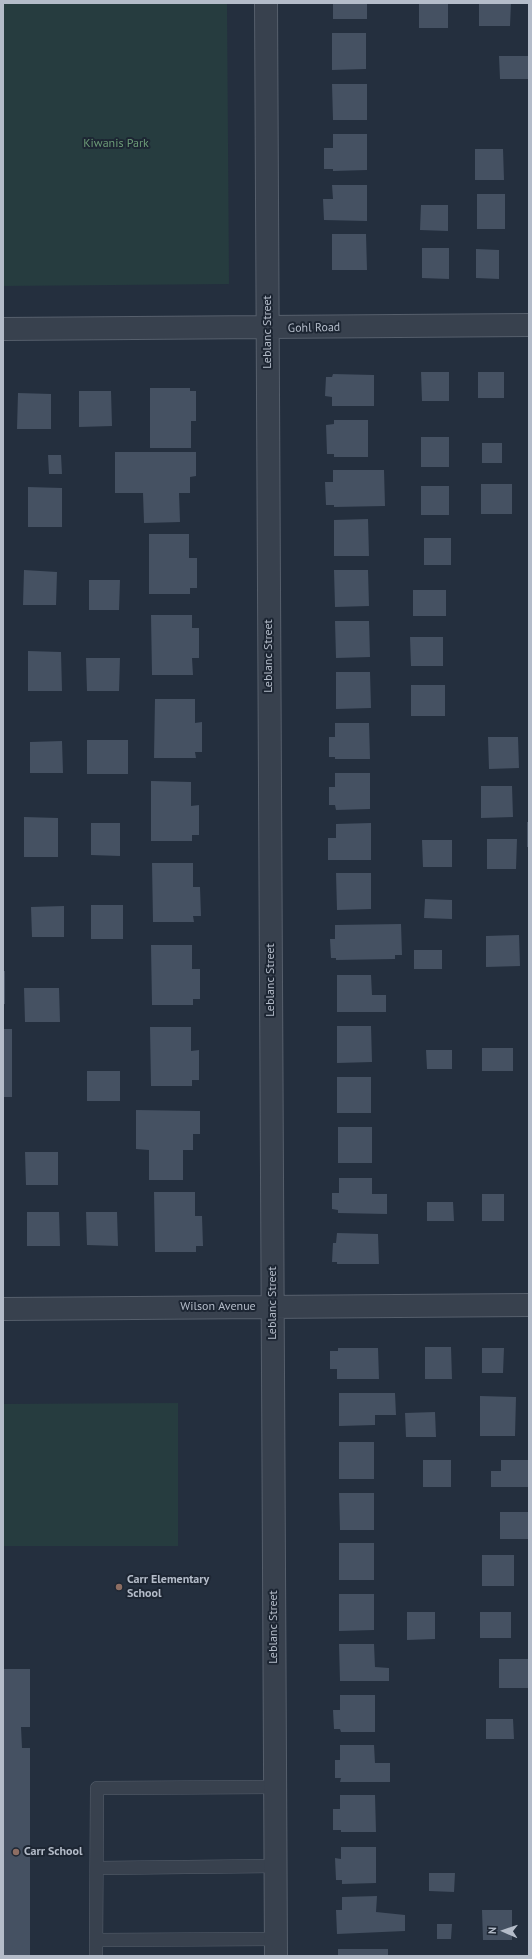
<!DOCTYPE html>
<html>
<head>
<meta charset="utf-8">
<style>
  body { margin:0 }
  #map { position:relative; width:532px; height:1959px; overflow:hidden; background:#242f3e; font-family:"PT Sans",sans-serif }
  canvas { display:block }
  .frame { position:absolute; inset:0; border:4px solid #b4bcc9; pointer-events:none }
  .north { position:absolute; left:484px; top:1911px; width:40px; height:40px; -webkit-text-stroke:3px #1d2633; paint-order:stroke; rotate:272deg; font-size:11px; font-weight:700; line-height:16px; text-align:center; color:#b4bcc9 }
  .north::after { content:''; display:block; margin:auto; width:14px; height:18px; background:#b4bcc9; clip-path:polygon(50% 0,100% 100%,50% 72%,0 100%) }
</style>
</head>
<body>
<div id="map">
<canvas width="532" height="1959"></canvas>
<div class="frame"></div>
<div class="north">N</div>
</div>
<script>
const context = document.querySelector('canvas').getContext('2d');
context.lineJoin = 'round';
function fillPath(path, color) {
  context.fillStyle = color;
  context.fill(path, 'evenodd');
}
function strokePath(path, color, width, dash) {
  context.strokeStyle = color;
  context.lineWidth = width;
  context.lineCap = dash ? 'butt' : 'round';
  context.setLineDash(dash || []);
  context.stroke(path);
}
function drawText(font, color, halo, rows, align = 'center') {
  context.font = font + ' "PT Sans",sans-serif';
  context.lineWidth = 4;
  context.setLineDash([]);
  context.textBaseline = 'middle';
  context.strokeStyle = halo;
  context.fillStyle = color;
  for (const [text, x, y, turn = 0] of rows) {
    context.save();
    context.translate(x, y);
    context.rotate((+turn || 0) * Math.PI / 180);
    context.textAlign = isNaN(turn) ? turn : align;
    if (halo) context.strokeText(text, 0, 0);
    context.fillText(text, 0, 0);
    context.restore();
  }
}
const green = new Path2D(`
  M3,3H227L229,284L3,286Z
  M178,1403V1546H3V1404Z`);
const building = new Path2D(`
  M333,3H367V19H333Z
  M419,3H448V28H419Z
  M479,3H511L510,26H479Z
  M332,33H366V69L332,70Z
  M499,56H528V79H500Z
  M332,84H367V120H333Z
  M333,134H367V170L333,171V169H324V148H333Z
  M475,149H503L504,180H475Z
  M332,185H367V221L324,220L323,199H333Z
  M477,194H505V229H477Z
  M421,205H448V231L420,230Z
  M332,234H366L367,270H332Z
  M422,248H449V279L422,278Z
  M476,249L499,250V279L476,278Z
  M421,372H449V401H422Z
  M478,372H504V398H478Z
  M333,374L374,375V406H332V397L325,396L326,377H332Z
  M150,388H190V391H196V421H191V448H150Z
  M79,391H111L112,426L79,427Z
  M18,393L51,394V429H17Z
  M334,420H368V457H334V454H327L326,425L334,424Z
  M421,437H449V467H421Z
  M482,443H502V463H482Z
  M115,452H196V476L190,477V493H179L180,522L144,523L143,493H115Z
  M48,455H61L62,474H49Z
  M333,470H384L385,506L334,507V505H326L325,482H333Z
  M481,484H512V514H481Z
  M421,486H449V515H421Z
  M28,487L62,488V527H28Z
  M368,519L369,556H334V520Z
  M149,534H189V558H197V588H190V594H149Z
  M424,538H451V565H424Z
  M24,570L57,572L56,605H23Z
  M334,570H368L369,606L335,607Z
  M89,580H120L119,610H89Z
  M413,590H446V616H413Z
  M151,615H192V628H199V658H192L193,675H152Z
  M335,621H369L370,657L336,658Z
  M410,637H443V666H411Z
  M28,651L61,652L62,691H28Z
  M86,658H120L119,691H87Z
  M336,672H370L371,708L336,709Z
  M411,685H445V716H411Z
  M155,699H195V723L202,722V752H195L196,758H154Z
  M335,723H369L370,759H335V757H329V737H335Z
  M488,737H518L519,768L489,769Z
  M87,740H128V774H87Z
  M62,741L63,773H30V742Z
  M335,773H370V809L336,810L335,805H329V787H335Z
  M151,781L191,782V806L199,805V835H192V841H151Z
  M481,786H512L513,817L481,818Z
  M24,817L58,818V857H24Z
  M527,822H529V847H527Z
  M91,823H120V856L91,855Z
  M371,823V860H328V838H336V824Z
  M487,839H517L516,869H487Z
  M422,840H452V867H423Z
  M152,863H193V887H200L201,916H193L194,922H153Z
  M336,873H371V909L337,910Z
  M425,899L452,900V919L424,918Z
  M91,905H123V939H91Z
  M64,906V937H32L31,907Z
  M401,924L402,955H395V959L336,960V958H331L330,939H335V925Z
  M519,935L520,966L486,967V936Z
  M151,945H192V969H200V999H193V1005H152Z
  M414,950H442V969H414Z
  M3,971H5V1004H3Z
  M337,975H371L372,995H386V1012H337Z
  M24,988H59L60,1022H25Z
  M337,1026H371L372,1062L337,1063Z
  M150,1027H191V1051L199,1050V1080H192V1086H151Z
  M3,1029H12V1097H3Z
  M482,1048H513V1071H482Z
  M426,1050H452V1069H427Z
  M87,1071H120V1101H87Z
  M337,1077H371V1113H337Z
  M136,1110L200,1111V1134H193V1150H183V1180H149V1150L136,1149Z
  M338,1127H372V1163H338Z
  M25,1152H58V1185H26Z
  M339,1178H372V1194H387V1214L338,1213V1210L332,1209V1193H339Z
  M154,1192H195V1216H202L203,1246H196V1252H155Z
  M482,1194H504V1221H482Z
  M427,1202H453L454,1221H427Z
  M27,1212H59L60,1246H27Z
  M86,1212H117L118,1246L87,1245Z
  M337,1233L378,1234L379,1264H337V1262H332L333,1243H336Z
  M425,1347H451L452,1379H425Z
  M338,1348H378L379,1379H337V1369H330V1351H338Z
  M482,1348H504L503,1373H482Z
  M339,1393H395L396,1415H375V1425L339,1426Z
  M480,1396L516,1397L515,1436H480Z
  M435,1412L436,1437H406L405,1413Z
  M339,1442H374V1479H339Z
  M423,1460H451V1487H423Z
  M501,1460H529V1487H491V1471H501Z
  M339,1493H374V1530H340Z
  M500,1512H529V1539H500Z
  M339,1543H374V1580H339Z
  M482,1555H514V1586H482Z
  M339,1594H374V1630L339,1631Z
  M407,1612H435V1639L407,1640Z
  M480,1612H511V1638H480Z
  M339,1644H374L375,1667L389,1668V1681H340Z
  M499,1659H529V1688H499Z
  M3,1669H30V1727H21L22,1748H30V1956H3Z
  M340,1695H375V1732H341L340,1729H334L333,1710H340Z
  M486,1719H513L514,1739H486Z
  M340,1745H374L375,1763H390V1782H340L341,1778H335V1760H340Z
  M340,1795H375L376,1832H341V1830H333V1809H340Z
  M341,1847H376V1883L342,1884V1880H336L335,1858L341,1859Z
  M429,1873H455L454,1892L429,1891Z
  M377,1896L376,1912L405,1915V1931L337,1934L336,1910H342V1897Z
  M482,1910H512V1940H483Z
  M437,1924H452L451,1939H437Z
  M338,1949H388V1956H338Z`);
const lane = new Path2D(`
  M98,1868L275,1866
  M96,1940L276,1939
  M96,1956L97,1788L275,1787`);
const street = new Path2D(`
  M266,3L276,1956
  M3,329L529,325
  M3,1309L529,1305`);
const markers = [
  [119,1587,4,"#8d6e63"],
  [16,1852,4,"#8d6e63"]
];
const parkNames = [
  ["Kiwanis Park",116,144]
];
const streetNames = [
  ["Gohl Road",314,328,-1],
  ["Leblanc Street",268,332,-90],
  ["Leblanc Street",269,656,-90],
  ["Leblanc Street",271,980,-90],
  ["Leblanc Street",273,1303,-90],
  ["Wilson Avenue",218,1307],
  ["Leblanc Street",274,1627,-90]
];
const poiNames = [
  ["Carr Elementary",127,1580],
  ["School",127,1594],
  ["Carr School",24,1852]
];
fillPath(green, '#263c3f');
fillPath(building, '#455162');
strokePath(lane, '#565f6c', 14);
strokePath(street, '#565f6c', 24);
strokePath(lane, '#38414e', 13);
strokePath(street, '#38414e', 22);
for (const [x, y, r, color] of markers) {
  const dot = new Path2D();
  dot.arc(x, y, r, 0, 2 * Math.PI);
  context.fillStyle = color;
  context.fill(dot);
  strokePath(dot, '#1d2633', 1.5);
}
drawText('12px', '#6b9a76', '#1d2633', parkNames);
drawText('12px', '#b4bcc9', '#1d2633', streetNames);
drawText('bold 12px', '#b4bcc9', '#1d2633', poiNames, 'left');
</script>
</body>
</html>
